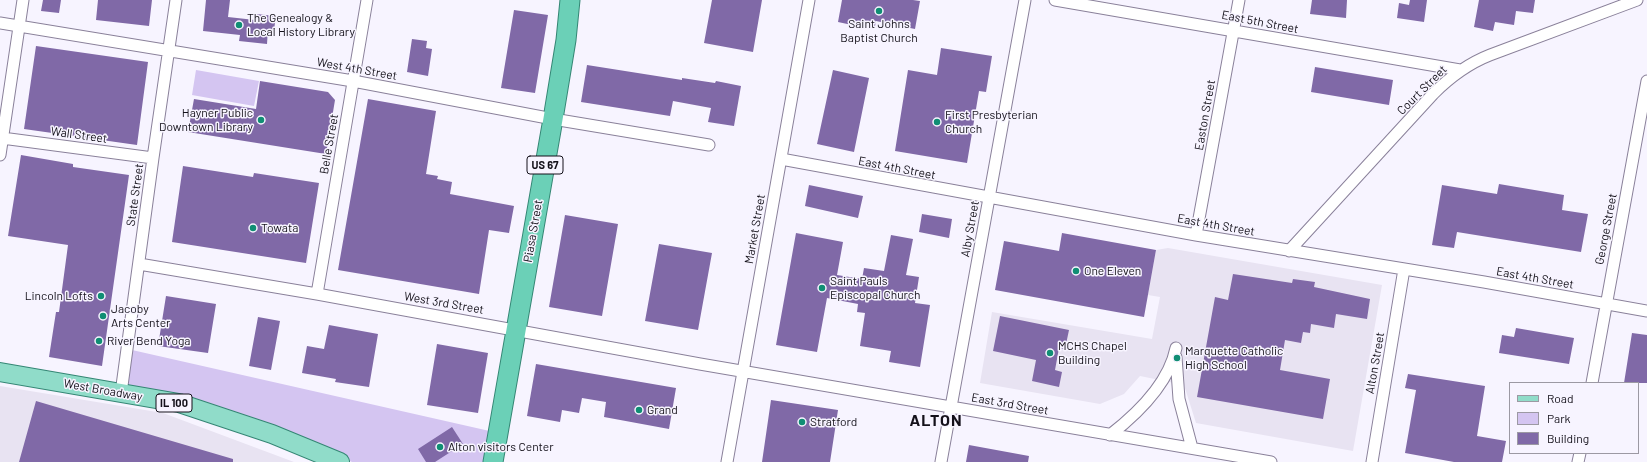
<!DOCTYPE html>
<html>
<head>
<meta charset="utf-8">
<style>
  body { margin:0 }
  #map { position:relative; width:1647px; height:462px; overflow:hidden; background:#f7f4ff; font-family:Barlow,sans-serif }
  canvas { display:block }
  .legend { position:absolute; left:1509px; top:382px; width:130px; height:72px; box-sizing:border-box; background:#f7f4ff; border:1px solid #9c99a3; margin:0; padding:5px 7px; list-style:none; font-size:12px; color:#14111a }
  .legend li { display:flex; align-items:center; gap:8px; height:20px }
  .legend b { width:20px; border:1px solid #9c99a3 }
</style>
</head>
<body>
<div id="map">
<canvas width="1647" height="462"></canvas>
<ul class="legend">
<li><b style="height:5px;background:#90dcc9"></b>Road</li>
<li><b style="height:11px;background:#d4c5f1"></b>Park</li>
<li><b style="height:11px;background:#8069a7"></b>Building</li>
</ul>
</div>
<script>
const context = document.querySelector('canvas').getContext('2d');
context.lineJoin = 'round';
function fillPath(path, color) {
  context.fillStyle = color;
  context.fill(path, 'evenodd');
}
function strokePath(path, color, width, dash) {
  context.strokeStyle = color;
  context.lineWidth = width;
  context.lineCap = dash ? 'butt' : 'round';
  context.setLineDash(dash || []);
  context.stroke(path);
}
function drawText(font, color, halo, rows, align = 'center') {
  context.font = font + ' Barlow,sans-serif';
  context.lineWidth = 3;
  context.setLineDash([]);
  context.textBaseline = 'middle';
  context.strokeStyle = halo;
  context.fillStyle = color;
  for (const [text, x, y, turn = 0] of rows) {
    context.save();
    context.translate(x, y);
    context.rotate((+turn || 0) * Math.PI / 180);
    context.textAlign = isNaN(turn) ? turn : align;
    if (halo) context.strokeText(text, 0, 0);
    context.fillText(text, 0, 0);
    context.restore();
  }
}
const built = new Path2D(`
  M1168,248L1382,285L1353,451L1196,423L1184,385L1140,376L1124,394L1100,404L980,383L992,312L1152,339L1160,297L1148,295L1156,250Z
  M0,386L163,413L294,462H0Z`);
const green = new Path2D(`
  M196,70L259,81L254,106L192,95Z
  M132,350L494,432L488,462H352L313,445L127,388Z`);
const building = new Path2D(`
  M43,0H61L59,13L41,11Z
  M98,0H152L149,26L96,20Z
  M206,0H230L228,17L255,20L256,14L276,16L274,30L268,29L267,44L239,41L240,35L203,31Z
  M712,0H762L753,52L704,43Z
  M842,0H913L920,1L915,29L876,21L875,26L853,21L852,25L838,22Z
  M1312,0H1347L1346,18L1310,14Z
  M1410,0H1427L1424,22L1397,18L1399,3L1409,5Z
  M1479,0H1535L1533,13L1516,11L1514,25L1495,22L1493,31L1474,27Z
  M514,10L548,15L535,93L501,88Z
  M412,39L427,41L426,48L432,49L428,76L407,72Z
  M36,46L148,62L137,145L24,129Z
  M941,48L992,56L986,92L979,91L967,163L895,151L908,70L937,75Z
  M587,65L682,80V78L715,83L716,81L741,86L734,126L708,122L711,108L673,101L670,116L581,102Z
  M1315,67L1393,80L1389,105L1311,92Z
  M833,70L869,78L854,152L817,144Z
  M260,81L328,92L335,100L326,154L188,132L194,99L256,109Z
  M368,99L436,111L426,174L438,176L437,179L452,182L450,194L514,206L509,233L489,230L479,294L338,270Z
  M21,155L73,164V167L129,175L102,366L49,357L56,312H59L68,245L8,236Z
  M183,166L253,177L254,173L319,183L306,263L172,242Z
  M1499,184L1564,195L1562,210L1588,214L1581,252L1457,232L1454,248L1432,245L1442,185L1497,194Z
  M809,185L863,196L858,218L805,206Z
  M922,214L952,219L949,238L919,232Z
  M565,215L618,224L602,316L549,307Z
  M796,233L843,242L837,275L862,279L864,268L884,271L891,235L913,239L906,275L919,277L915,303L930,305L920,367L889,362L891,351L860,346L865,313L857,312L858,304L827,298L817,352L776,345Z
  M1062,233L1156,250L1144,317L995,290L1004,241L1059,251Z
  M659,244L712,253L698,330L645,321Z
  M1233,274L1292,283L1293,279L1315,282L1314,287L1370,299L1367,319L1336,314L1334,328L1311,324L1310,333L1303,332L1301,343L1285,340L1280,370L1330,379L1323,419L1197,397L1215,297L1228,300Z
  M166,296L216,304L208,353L158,346Z
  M1000,316L1069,330L1065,349L1059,348L1055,370L1062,372L1059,387L1032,381L1036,360L993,351Z
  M258,317L280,321L271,370L249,366Z
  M329,325L378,334L369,387L335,382L336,379L302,373L307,346L324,349Z
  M1516,328L1574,338L1569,364L1499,353L1502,335L1514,337Z
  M1632,333L1647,335V383H1624Z
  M437,344L488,353L478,413L427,405Z
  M536,364L676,388L669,429L604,417L606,402L582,398L579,413L562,410L560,422L527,416Z
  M1408,374L1485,386L1477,436L1506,441L1502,462H1454L1405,453L1416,390L1405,388Z
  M771,400L838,410L830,462H762Z
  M36,401L233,459V462H19Z
  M452,427L463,444L435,462H426L418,449Z
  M969,445L1029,456L1028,462H966Z`);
const minor = new Path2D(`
  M1055,0L1460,70
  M0,23L353,81L553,119L709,145
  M2,138L153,158
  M0,155L23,0
  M781,159L1196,235L1484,282L1647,311
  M1196,235L1239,0
  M1289,251L1433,94C1450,77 1467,64 1490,55L1637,0
  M139,264L317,294L700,364L1271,462
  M317,294L367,0
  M1176,357L1179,399L1192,448
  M1592,383L1647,81
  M121,393L153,158L176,0
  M1110,435C1137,414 1169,383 1176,348
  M727,462L809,0
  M941,462L1025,0
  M1372,462L1404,269
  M1578,462L1580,453`);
const primary = new Path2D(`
  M0,372L179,403L272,434L340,462`);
const trunk = new Path2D(`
  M493,462L553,119L566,40L570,0`);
const markers = [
  [879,11,4,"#108e74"],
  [239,25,4,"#108e74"],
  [261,120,4,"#108e74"],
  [937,122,4,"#108e74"],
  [253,228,4,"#108e74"],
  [1076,271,4,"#108e74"],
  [822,288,4,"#108e74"],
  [101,296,4,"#108e74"],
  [103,316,4,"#108e74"],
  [99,341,4,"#108e74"],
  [1050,353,4,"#108e74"],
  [1177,358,4,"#108e74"],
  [639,410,4,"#108e74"],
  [802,422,4,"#108e74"],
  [440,447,4,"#108e74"]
];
const shields = [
  [545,165,36],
  [174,403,36]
];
const shieldNames = [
  ["US 67",545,165],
  ["IL 100",174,403]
];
const poiNames = [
  ["The Genealogy &",247,18],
  ["Local History Library",247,32],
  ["Saint Johns",879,24,"center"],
  ["Baptist Church",879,38,"center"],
  ["Hayner Public",253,113,"right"],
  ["Downtown Library",253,127,"right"],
  ["First Presbyterian",945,115],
  ["Church",945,129],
  ["Towata",261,228],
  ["One Eleven",1084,271],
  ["Saint Pauls",830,281],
  ["Episcopal Church",830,295],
  ["Lincoln Lofts",93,296,"right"],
  ["Jacoby",111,309],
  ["Arts Center",111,323],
  ["River Bend Yoga",107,341],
  ["MCHS Chapel",1058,346],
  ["Building",1058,360],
  ["Marquette Catholic",1185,351],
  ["High School",1185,365],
  ["Grand",647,410],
  ["Stratford",810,422],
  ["Alton visitors Center",448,447]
];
const streetNames = [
  ["East 5th Street",1260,22,11],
  ["West 4th Street",357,69,10],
  ["Court Street",1422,90,-45],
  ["Easton Street",1205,115,-80],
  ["Wall Street",79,135,8],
  ["Belle Street",329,144,-80],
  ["East 4th Street",897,168,11],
  ["State Street",135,195,-82],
  ["East 4th Street",1216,225,10],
  ["Market Street",755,229,-80],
  ["Alby Street",970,229,-80],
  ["George Street",1606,229,-79],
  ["Piasa Street",533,231,-80],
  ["East 4th Street",1535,278,10],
  ["West 3rd Street",444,303,10],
  ["Alton Street",1375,363,-80],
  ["West Broadway",103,390,10],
  ["East 3rd Street",1010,404,10]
];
const districtNames = [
  ["ALTON",936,421]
];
fillPath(built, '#e8e3f2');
fillPath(green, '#d4c5f1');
fillPath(building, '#8069a7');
strokePath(minor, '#8a819a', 13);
strokePath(primary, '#348674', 20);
strokePath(trunk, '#348674', 21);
strokePath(minor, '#fff', 11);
strokePath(primary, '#90dcc9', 18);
strokePath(trunk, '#6bd0b7', 19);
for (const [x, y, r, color] of markers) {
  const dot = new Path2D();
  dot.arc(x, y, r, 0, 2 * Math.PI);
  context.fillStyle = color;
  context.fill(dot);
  strokePath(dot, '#f7f4ff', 1.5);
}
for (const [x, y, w] of shields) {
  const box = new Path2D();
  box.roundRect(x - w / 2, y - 9, w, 18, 3);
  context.fillStyle = '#f7f4ff';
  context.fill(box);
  strokePath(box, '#14111a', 1);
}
drawText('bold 11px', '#14111a', null, shieldNames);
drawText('12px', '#14111a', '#f7f4ff', poiNames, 'left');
drawText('12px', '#14111a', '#f7f4ff', streetNames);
context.letterSpacing = '1px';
drawText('bold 16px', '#14111a', '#f7f4ff', districtNames);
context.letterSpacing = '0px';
</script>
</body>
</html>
